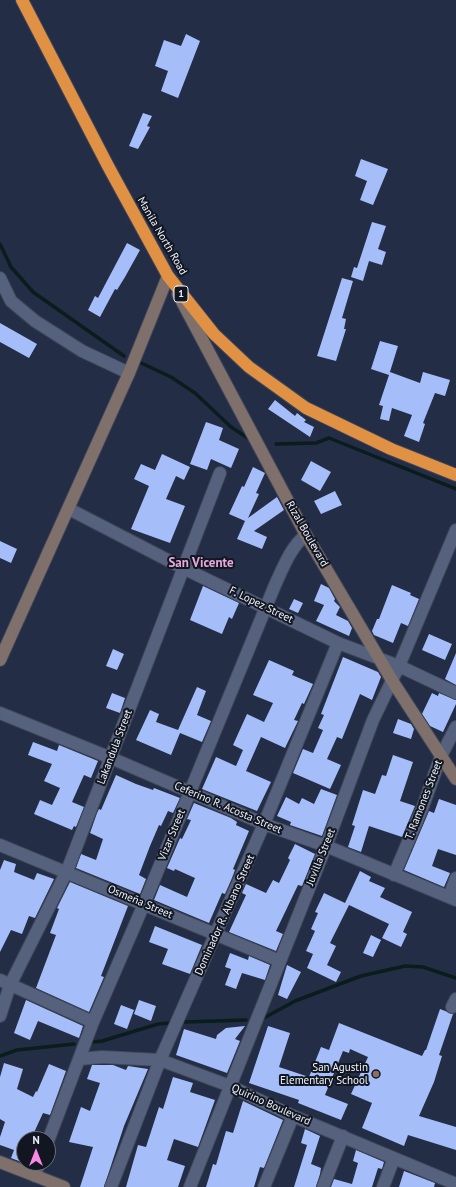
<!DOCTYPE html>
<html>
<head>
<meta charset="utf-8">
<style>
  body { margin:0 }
  #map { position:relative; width:456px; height:1187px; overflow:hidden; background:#232d46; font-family:"PT Sans",sans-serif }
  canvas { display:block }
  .north { position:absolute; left:16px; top:1131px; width:40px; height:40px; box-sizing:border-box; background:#111621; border:1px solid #6a6f79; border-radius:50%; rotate:0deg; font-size:11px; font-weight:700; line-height:16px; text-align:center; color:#eff4fe }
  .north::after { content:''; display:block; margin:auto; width:14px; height:18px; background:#fb87e5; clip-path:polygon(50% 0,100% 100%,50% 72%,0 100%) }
</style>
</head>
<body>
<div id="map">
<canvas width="456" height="1187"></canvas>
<div class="north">N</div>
</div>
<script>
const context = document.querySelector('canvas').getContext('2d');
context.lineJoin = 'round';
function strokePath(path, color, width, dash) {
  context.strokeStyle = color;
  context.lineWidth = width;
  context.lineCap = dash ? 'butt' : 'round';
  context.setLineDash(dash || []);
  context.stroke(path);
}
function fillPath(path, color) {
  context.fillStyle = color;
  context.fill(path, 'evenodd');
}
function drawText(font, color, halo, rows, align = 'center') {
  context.font = font + ' "PT Sans",sans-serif';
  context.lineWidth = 4;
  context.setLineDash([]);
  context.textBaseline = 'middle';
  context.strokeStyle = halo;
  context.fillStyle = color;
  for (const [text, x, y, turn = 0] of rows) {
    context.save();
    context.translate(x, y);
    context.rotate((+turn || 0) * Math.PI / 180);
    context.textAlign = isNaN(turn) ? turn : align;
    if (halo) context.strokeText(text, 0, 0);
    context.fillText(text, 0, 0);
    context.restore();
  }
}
const stream = new Path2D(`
  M0,244L11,267L33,292L124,356
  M137,361L171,377L195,393L231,427L251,440
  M276,444L316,443L329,438L456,489
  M262,1019L295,1001L361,976L405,966L423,967L456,978
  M185,1022L246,1020
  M93,1042L102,1041L158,1024L170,1023
  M0,1056L17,1050L74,1044`);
const building = new Path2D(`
  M186,34L200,41L178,98L161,91L168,71L155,66L164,40L181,46Z
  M143,113L152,116L147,126L150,127L138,149L129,146Z
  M361,159L388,169L373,205L360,200L367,181L355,176Z
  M372,222L386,226L378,249L386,252L382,265L369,261L363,281L351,277L354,267L357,268Z
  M127,243L140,250L125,277L117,290L115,289L100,317L88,310L95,296L98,298Z
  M342,278L353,281L342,318L346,319L344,329H346L336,361L317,356Z
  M0,323L37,344L29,358L0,342Z
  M380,341L398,346L389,375L371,369Z
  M390,372L420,383L423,372L450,380L445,396L435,393L423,423L425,424L419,442L404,436L412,415L392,408L389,421L380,419L383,406L379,405Z
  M275,400L295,416L297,413L306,420L304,422L314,427L310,437L268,409Z
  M206,422L223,428L219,440L239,449L231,468L211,459L207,470L190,464Z
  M162,454L190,467L184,480L176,476L166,499L185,506L170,543L131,529L149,486L134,479L141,464L155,470Z
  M311,461L331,472L320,491L301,480Z
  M253,467L265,473L256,493L259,494L248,518L277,497L284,510L254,531L267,537L262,549L237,539L245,521L229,514L242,486L244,487Z
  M335,491L342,505L321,514L314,501Z
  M0,541L17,549L11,563L0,558Z
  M321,584L329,588L335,599L334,601L340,607L336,615L348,621L352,628L349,636L316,621L324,605L314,601Z
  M392,585L411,593L410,595L419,599L408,626L401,623L393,643L374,635L372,631L377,619H379Z
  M203,586L239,603L232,619L229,617L222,634L190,620Z
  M294,599L303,603L298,613L289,609Z
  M429,634L452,644L445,660L422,650Z
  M113,649L124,654L117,670L106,666Z
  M456,653V685L445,679Z
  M343,657L378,672L381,677L372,700L360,694L342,739L337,737L327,759L341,765L330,789L293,773L303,749L313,753L323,730L318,728L324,715L321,714Z
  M269,660L294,671L292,675L313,684L304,704L302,703L294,720L298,721L285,748L261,737L246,771L271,782L257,811L202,789L216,757L236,766L243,750L233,745L247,714L264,722L273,703L253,695Z
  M197,687L206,691L197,715L211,721L202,742L180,733L171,755L136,740L150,710L159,714L156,722L178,730Z
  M112,693L125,698L120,713L106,708Z
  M432,693L438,696L439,693L456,700V704L443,732L430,726L422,714Z
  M398,719L411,724L414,729L411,739L393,733Z
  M33,742L57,751L59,745L98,761L91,778L84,775L72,802L84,807L76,827L74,826L72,830L34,814L40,800L52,805L60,788L44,781L52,764L28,755Z
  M393,755L413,762L400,801L415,806L402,837L369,826L361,852L348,847L355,826L352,825L363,790L375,794L382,775L386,776Z
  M116,775L136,784L153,790L154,788L180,798L173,813L168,811L161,826L159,825L150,846L139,875L146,879L140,894L76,868L81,854L96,860L103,839L90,833L97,813L99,809L101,810Z
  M321,789L337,795L322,836L290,825L291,822L277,816L286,797L299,804L302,798L314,804Z
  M439,799L456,805V855L438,849L432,866L450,873L444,887L404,870L429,811L434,813Z
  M194,803L231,818L237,822L236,825L249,831L233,869L235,870L232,878L225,894L222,893L209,923L154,900L160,885L187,897L195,878L175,869L174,871L167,868L180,838L182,839L191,820L187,819Z
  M295,844L315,854L302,886L298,885L276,931L283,934L276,951L229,932L246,895L242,893L246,884L266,893L273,880L279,883L290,860L288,858Z
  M4,860L16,864L14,872L34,880L37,873L54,879L35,918L29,916L22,934L11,930L0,952V870Z
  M360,871L371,877L369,881L385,888L380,897L412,912L403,932L407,934L401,947L382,938L389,924L349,905L330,943L336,946L327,965L341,972L336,982L307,968L313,954L306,951L315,931L311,929L318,913L315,912L324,893L345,903Z
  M70,882L128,906L101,976L104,977L89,1012L36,988L56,935L50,933L59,909L57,908Z
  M155,926L202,945L190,974L162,964L168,949L149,942Z
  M371,935L381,940L373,957L363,953Z
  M230,953L248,960L249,956L270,965L265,980L242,973L236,989L225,985L231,969L225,967Z
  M287,965L301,972L287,999L278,995Z
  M26,1000L83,1026L79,1038L38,1021L30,1040L14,1033Z
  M139,1000L156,1006L151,1021L134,1014Z
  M121,1005L134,1010L127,1029L114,1024Z
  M440,1009L453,1014L439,1055L442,1056L434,1082L419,1116L456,1127V1150L408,1135L404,1146L362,1128L372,1103L351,1094L368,1057L350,1049L349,1053L343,1051L325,1095L348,1104L341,1120L298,1103L299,1100L249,1083L268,1026L290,1033L279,1067L309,1077L321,1047L329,1050L339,1023L422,1056L425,1050H426Z
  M245,1026L235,1039L240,1041L227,1073L176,1055L184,1029L216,1039L217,1035L226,1028Z
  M4,1063L23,1069L17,1089L33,1097L36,1091L37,1092L49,1064L66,1071L50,1115L43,1113L31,1139H24V1163L11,1158L14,1150L0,1145V1137L5,1122L0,1119V1077Z
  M92,1065H113L126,1070L128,1066L148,1069L124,1126L104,1187H80L93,1147L69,1142L81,1107L90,1111L100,1083L87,1079Z
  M173,1077L193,1083L190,1092L215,1100L198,1147L174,1139L167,1160L185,1166L178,1187H126L138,1145L146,1147L159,1107L163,1109Z
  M243,1101L283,1120L264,1168L260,1167L254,1187H206L213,1164L216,1165L226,1131L233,1133Z
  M305,1129L320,1136L311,1164L321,1168L320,1174L316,1187H294L307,1145L301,1143Z
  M356,1150L384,1162L382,1169L378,1168L372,1187H331L334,1179L352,1184L358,1163L353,1161Z
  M404,1171L435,1183L434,1187H399Z`);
const street = new Path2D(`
  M0,278L11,301L35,321L82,351L129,373
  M69,509L183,568L338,643L399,666L456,693
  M0,713L111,758L264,824L326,846L456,900
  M0,845L280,961
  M394,875L422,809L441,756L456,727
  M449,897L456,878
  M0,980L93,1022
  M452,1007L456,999
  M0,1016L10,985L67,871L220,473
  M80,1059L102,1057L160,1060L230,1086L293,1116L456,1184
  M48,1141L93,1022L144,904L275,585C283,568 291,546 306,535
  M35,1176L39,1163
  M111,1187L160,1060L264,824L338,643
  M190,1187L326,846L373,720L399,666L456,530
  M264,1187L293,1116
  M323,1187L343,1136
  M383,1187L394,1158`);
const secondary = new Path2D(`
  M178,294L306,535L393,682L456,779
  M0,660L129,373L168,276
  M0,1162L64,1187`);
const highway = new Path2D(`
  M22,0L108,166L168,276L214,334L249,367L306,408L391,449L456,475`);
const markers = [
  [376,1074,4,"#8d6e63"]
];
const shields = [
  [181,294,14]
];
const shieldNames = [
  ["1",181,294]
];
const streetNames = [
  ["Manila North Road",162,236,60],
  ["Rizal Boulevard",307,534,60],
  ["F. Lopez Street",261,605,26],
  ["Lakandula Street",115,747,-69],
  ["T. Ramones Street",424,800,-69],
  ["Ceferino R. Acosta Street",228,808,23],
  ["Vizar Street",172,835,-68],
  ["Juvilla Street",321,857,-68],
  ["Osmeña Street",140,902,23],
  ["Dominador R. Albano Street",225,915,-66],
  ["Quirino Boulevard",271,1105,24]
];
const poiNames = [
  ["San Agustin",368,1068],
  ["Elementary School",368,1081]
];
const quarterNames = [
  ["San Vicente",201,563]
];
strokePath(stream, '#0b1c1c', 3.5);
fillPath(building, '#a5bef9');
strokePath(street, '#3f4659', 14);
strokePath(secondary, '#3f4659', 14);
strokePath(highway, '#3f4659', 14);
strokePath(street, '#56627d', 12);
strokePath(secondary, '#80706c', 12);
strokePath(highway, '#e19144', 12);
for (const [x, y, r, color] of markers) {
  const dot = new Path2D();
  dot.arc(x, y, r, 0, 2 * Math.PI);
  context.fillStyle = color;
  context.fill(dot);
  strokePath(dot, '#111621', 1.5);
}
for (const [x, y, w] of shields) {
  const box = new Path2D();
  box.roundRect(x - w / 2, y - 8, w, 16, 3);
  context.fillStyle = '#111621';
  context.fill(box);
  strokePath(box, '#eff4fe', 1);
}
drawText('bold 10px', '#eff4fe', null, shieldNames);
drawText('11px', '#eff4fe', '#111621', streetNames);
drawText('11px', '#eff4fe', '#111621', poiNames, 'right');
drawText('bold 13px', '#eaa9dc', '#111621', quarterNames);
</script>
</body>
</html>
